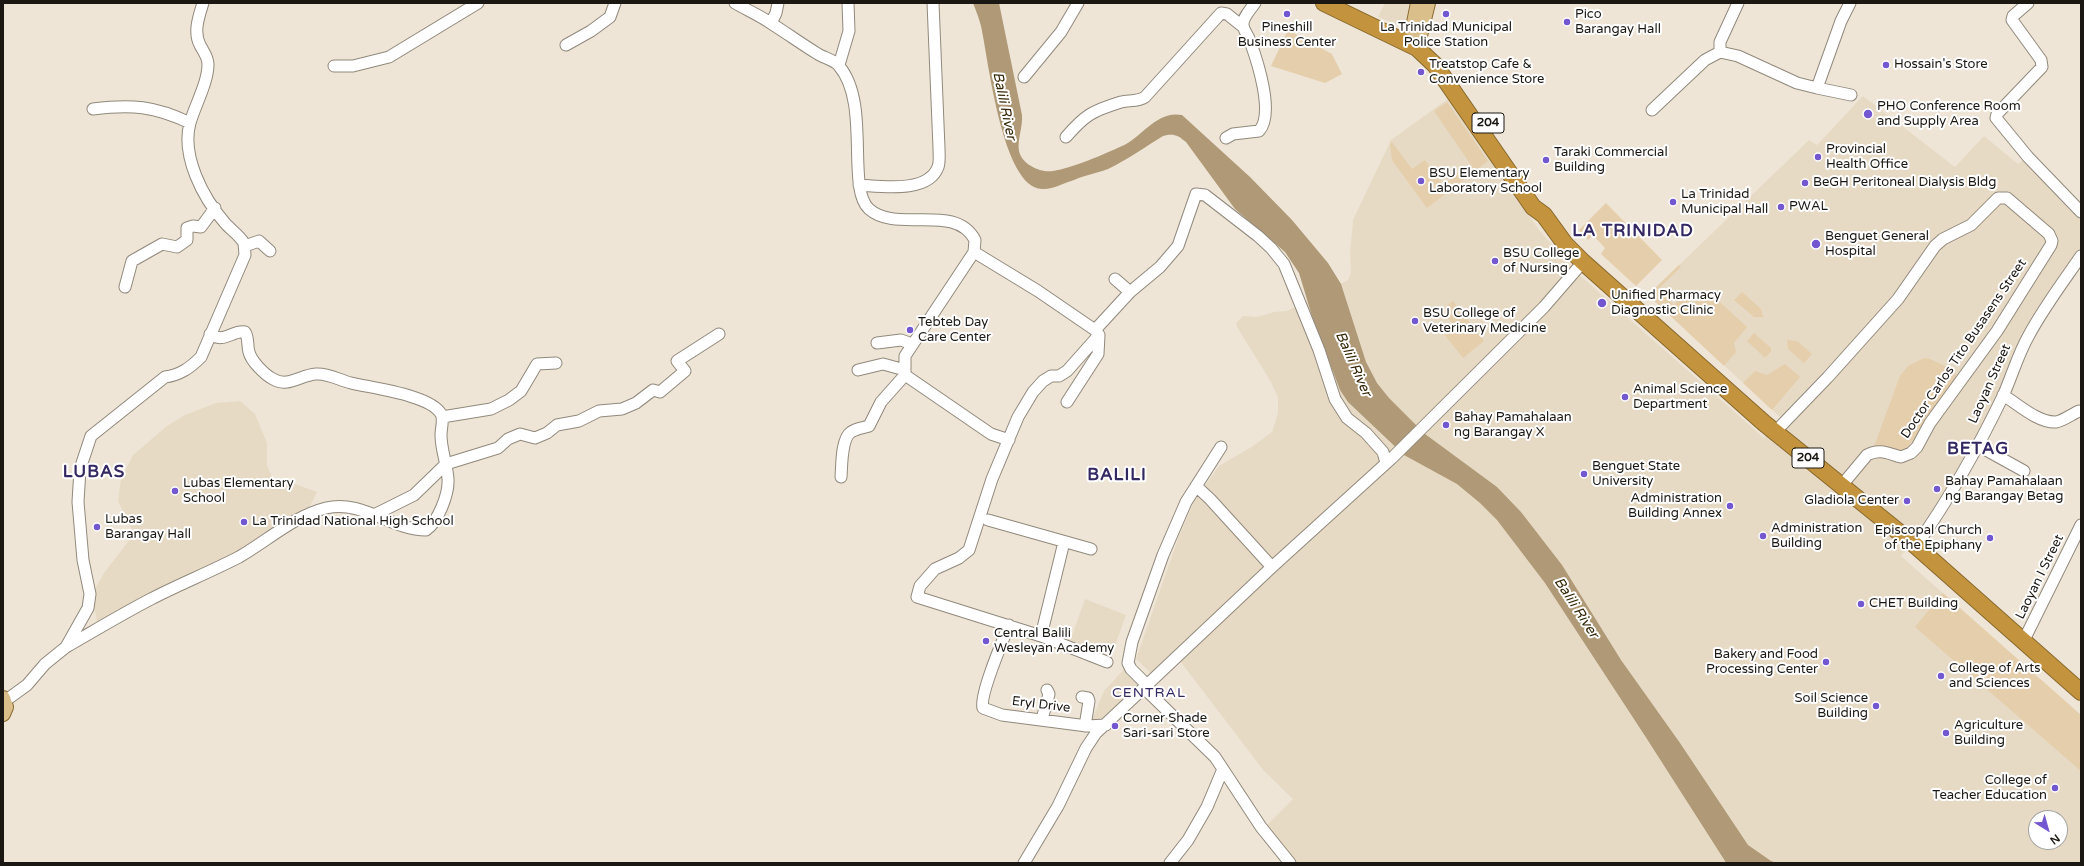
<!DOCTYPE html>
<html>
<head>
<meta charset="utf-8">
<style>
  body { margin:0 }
  #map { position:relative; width:2084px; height:866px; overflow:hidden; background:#eee5d6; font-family:"Varela Round",sans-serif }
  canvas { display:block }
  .frame { position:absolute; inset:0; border:4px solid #1b1813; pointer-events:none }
  .north { position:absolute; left:2028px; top:810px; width:40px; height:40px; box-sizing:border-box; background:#fff; border:1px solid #a4a3a1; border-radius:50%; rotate:143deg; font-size:11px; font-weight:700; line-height:16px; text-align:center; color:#1b1813 }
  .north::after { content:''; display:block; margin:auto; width:14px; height:18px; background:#7357d1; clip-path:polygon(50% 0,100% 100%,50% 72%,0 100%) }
</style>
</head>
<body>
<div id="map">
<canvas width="2084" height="866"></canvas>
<div class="frame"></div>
<div class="north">N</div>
</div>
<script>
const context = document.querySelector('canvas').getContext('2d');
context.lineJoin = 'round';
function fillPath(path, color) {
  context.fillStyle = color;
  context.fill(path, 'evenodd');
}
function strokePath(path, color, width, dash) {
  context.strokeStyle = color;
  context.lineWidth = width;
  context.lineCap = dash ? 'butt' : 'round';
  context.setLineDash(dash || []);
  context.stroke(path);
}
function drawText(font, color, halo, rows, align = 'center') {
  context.font = font + ' "Varela Round",sans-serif';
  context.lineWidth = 4;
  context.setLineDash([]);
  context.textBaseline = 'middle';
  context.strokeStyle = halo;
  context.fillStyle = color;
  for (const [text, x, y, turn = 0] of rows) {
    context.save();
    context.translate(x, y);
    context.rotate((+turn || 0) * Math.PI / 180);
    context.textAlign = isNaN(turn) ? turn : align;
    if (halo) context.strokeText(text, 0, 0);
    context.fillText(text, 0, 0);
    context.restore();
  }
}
const built = new Path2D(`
  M1385,3H1413L1406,28L1378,17Z
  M1863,96L1955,167L1984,136L2018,164L2024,159L2081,215V250L2033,321L1975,442L1963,459L1935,511L1901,556L2081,716V863H1296L1266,826L1293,799L1264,771L1180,661L1159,681L1136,659L1179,536L1193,503L1219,466L1253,446L1272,432L1278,413V398L1271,382L1237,327L1236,323L1243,316L1257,317L1274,312L1287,311L1348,280L1351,272L1350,254L1353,220L1391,140L1449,98L1539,230L1575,271L1764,438L1781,418L1648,295L1809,140L1817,145ZM2036,818H2060V842H2036Z
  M240,401L255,414L267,443V465L273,480L295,484L317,492L307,512L215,564L97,623L93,597L95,589L104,573L134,534L118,501L121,479L133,455L167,426L185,415L216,403Z
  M1085,599L1126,615L1110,660L1069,644Z
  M1126,667L1143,684L1107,722H1091L1104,691Z`);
const green = new Path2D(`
  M1288,30L1332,54L1342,74L1325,83L1271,66Z
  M1447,102L1488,161L1427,208L1392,160L1390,144L1392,142L1412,169L1425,160L1443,185L1471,165L1434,111Z
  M1606,203L1662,260L1636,286L1601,254L1605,248L1593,235L1588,240L1579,230Z
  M1679,265L1681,267L1658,289L1674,305L1684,295L1693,304L1700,297L1712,295L1747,327L1734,343L1736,352L1724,366L1648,295Z
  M1742,292L1761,309L1763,317H1754L1734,300Z
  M1453,301L1484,341L1463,358L1444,334L1454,325L1441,310Z
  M1754,333L1771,348V351L1767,356L1764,357L1747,341Z
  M1787,340L1797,341L1812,354L1804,363L1788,349Z
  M1924,358L1930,359L1954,370L1956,375L1955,380L1905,451L1901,453L1873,449L1900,376L1908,366Z
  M1785,364L1800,377L1772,410L1743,383L1755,371L1767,375Z
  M1943,593L2081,715V771L1915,627Z`);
const water = new Path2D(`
  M973,3H999L1022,115C1023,127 1017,140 1019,151C1022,165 1041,173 1053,171C1072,168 1105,154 1122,146C1142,137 1157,110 1182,115L1250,177L1292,220L1328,263L1341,284L1366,362L1377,383L1389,398L1425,434L1497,487L1521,512L1562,565L1621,660L1680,743L1748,845L1771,861L1777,863H1726L1725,861L1647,739L1545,583L1497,520L1480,503L1457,484L1404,455L1348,402L1340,390L1312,316L1299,273L1285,252L1235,209L1186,142C1178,135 1173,133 1163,136C1145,147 1127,160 1108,169C1097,173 1085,175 1074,180C1064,183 1052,190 1042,189C1002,188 988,57 981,26C979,18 976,11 973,3Z`);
const minor = new Path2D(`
  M735,3C747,10 761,16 772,24C788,34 803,45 818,54C824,58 835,60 839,66C871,103 846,188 869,209C897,234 955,202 975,240L974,252L905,356V375L881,402L869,426C863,428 857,428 851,432C841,439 842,465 841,477
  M1850,3L1841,21L1817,88L1851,95
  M2028,3L2013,16L2012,20L2041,60L2042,67L1997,114L1996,118L2028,157L2081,212
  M771,23L776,13L778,3
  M566,45L591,31L610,17L615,3
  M1720,52V42L1738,3
  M839,65L849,31L848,3
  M334,66H353L389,57L478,3
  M1024,77L1061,32L1078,3
  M93,109C131,104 155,106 190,123
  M1652,110L1705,60L1720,52L1738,56L1797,83L1817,88
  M1066,137C1085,115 1092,111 1121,102C1128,100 1138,102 1145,97L1221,13L1227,14L1242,26
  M1226,138L1233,134L1259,131C1275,114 1257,60 1250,41C1248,35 1243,30 1243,24C1243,17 1251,9 1255,3
  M859,185C880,186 928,194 938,167C940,162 939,154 939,148L933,3
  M245,246L259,241L270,251
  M974,252L1038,291L1095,330L1099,335L1098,354L1067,402
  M1115,279L1130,292
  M125,287L132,261L162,244L177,247L187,240V228L193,226L201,227L215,208
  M1095,330L1130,292L1160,267L1178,246L1196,194L1205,195L1258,236L1271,248L1284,264L1319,350L1335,399L1347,418L1366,433L1383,452L1386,463
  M1099,335L1067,371L1059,376H1051L1043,381L1033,392L1018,417L992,479L969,550L959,558L935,569L920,586L917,597L1041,636L1107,662
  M877,343L901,340L912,344
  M858,370L883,364L905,370
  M905,375L991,434L1009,440
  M2003,395C2018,404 2038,423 2056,422C2063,421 2072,414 2079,411
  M442,417L491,409L509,400L521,391L537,364L556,363
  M1775,432L1828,377L1898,299L1935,246L1943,239L1971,225L1998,198H2007L2049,234L2052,241L2051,245L1997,331L1930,423L1917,447L1911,453L1901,457C1889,454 1880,448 1867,455L1842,485
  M1977,445L2024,471
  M1196,486L1210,499L1272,567
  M374,515L414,495L446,464L498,448L508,439L520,434L535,438L547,433L557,425L579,421L599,411L622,409L636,403L653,390L660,392L685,371L677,361L719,334
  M988,520L1091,549
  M1916,546C1949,499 1978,448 2003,396C2012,376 2018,354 2029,335C2044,307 2063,282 2081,256
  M1009,625C1003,640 979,696 983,708L1002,715L1087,726L1106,725
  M1041,636L1064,542
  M2023,642L2081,525
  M66,647C94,631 122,614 151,599C180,584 210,572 239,557C267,541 294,516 326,508C362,499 391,530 426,530C438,522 449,494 448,479C447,464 441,450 441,435C441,429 444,419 441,414C431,395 371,388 351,383C339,380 328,373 316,374C300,375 288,388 273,379C265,375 251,361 249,352C247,346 249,338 245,332C232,330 224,344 210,334
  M1147,685L1131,669L1128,663L1132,642L1163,555L1186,502L1221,447
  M1144,688L1215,757L1261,827L1290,863
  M1082,697L1088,698L1089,701L1085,726
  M5,701L27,685L45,664L66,647L88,608L90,594L83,560L78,502L80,469L91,436L165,377C180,375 190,368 201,357L245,255L244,243C239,235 231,230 225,223C203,198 181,156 190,123C195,105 208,83 208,64C208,57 203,51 200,45C193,32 199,16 203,3
  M1042,719L1049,694L1047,690
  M1024,863L1058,806L1086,748L1096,733L1272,567L1392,458L1544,307L1583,262
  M1170,863L1188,840L1207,807L1223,769`);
const major = new Path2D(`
  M1410,42L1418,3
  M1417,48L1428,3
  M3,698L6,707L3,714`);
const highway = new Path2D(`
  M1324,3L1417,48L1435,65L1533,207L1544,215L1565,244L1583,262L1764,423L1916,546L2081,692`);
const markers = [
  [1287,14,4,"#7357d1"],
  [1446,14,4,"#7357d1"],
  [1567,22,4,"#7357d1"],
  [1886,65,4,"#7357d1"],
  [1421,72,4,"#7357d1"],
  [1868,114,5,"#7357d1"],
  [1818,157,4,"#7357d1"],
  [1546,160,4,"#7357d1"],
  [1421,181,4,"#7357d1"],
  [1805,183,4,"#7357d1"],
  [1673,202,4,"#7357d1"],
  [1781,207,4,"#7357d1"],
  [1816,244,5,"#7357d1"],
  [1495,261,4,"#7357d1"],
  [1602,303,5,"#7357d1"],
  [1415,321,4,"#7357d1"],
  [910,330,4,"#7357d1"],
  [1625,397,4,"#7357d1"],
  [1446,425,4,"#7357d1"],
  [1584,474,4,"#7357d1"],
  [1937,489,4,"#7357d1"],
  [175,491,4,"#7357d1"],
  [1907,501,4,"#7357d1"],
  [1730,506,4,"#7357d1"],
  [244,522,4,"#7357d1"],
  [97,527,4,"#7357d1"],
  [1763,536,4,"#7357d1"],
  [1990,538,4,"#7357d1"],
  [1861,604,4,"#7357d1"],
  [986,641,4,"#7357d1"],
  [1826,662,4,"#7357d1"],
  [1941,676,4,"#7357d1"],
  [1876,706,4,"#7357d1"],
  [1115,726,4,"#7357d1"],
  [1946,733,4,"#7357d1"],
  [2055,788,4,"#7357d1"]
];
const shields = [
  [1488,123,32],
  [1808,458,32]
];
const shieldNames = [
  ["204",1488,123],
  ["204",1808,458]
];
const poiNames = [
  ["Pico",1575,15],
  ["Barangay Hall",1575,30],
  ["Pineshill",1287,28,"center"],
  ["Business Center",1287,43,"center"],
  ["La Trinidad Municipal",1446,28,"center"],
  ["Police Station",1446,43,"center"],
  ["Treatstop Cafe &",1429,65],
  ["Convenience Store",1429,80],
  ["Hossain's Store",1894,65],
  ["PHO Conference Room",1877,107],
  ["and Supply Area",1877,122],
  ["Provincial",1826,150],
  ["Health Office",1826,165],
  ["Taraki Commercial",1554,153],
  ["Building",1554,168],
  ["BSU Elementary",1429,174],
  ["Laboratory School",1429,189],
  ["BeGH Peritoneal Dialysis Bldg",1813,183],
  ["La Trinidad",1681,195],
  ["Municipal Hall",1681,210],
  ["PWAL",1789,207],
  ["Benguet General",1825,237],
  ["Hospital",1825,252],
  ["BSU College",1503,254],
  ["of Nursing",1503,269],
  ["Unified Pharmacy",1611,296],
  ["Diagnostic Clinic",1611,311],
  ["BSU College of",1423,314],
  ["Veterinary Medicine",1423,329],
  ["Tebteb Day",918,323],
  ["Care Center",918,338],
  ["Animal Science",1633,390],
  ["Department",1633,405],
  ["Bahay Pamahalaan",1454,418],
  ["ng Barangay X",1454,433],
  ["Benguet State",1592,467],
  ["University",1592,482],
  ["Bahay Pamahalaan",1945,482],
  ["ng Barangay Betag",1945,497],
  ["Lubas Elementary",183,484],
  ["School",183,499],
  ["Administration",1722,499,"right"],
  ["Building Annex",1722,514,"right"],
  ["Gladiola Center",1899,501,"right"],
  ["Lubas",105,520],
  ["Barangay Hall",105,535],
  ["La Trinidad National High School",252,522],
  ["Administration",1771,529],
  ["Building",1771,544],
  ["Episcopal Church",1982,531,"right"],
  ["of the Epiphany",1982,546,"right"],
  ["CHET Building",1869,604],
  ["Central Balili",994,634],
  ["Wesleyan Academy",994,649],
  ["Bakery and Food",1818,655,"right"],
  ["Processing Center",1818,670,"right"],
  ["College of Arts",1949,669],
  ["and Sciences",1949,684],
  ["Soil Science",1868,699,"right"],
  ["Building",1868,714,"right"],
  ["Corner Shade",1123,719],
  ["Sari-sari Store",1123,734],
  ["Agriculture",1954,726],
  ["Building",1954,741],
  ["College of",2047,781,"right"],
  ["Teacher Education",2047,796,"right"]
];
const streetNames = [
  ["Doctor Carlos Tito Busasens Street",1964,349,-56],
  ["Laoyan Street",1990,384,-66],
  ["Laoyan I Street",2040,577,-64],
  ["Eryl Drive",1041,705,7]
];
const waterNames = [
  ["Balili River",1004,106,78],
  ["Balili River",1353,364,66],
  ["Balili River",1576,608,57]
];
const neighbourhoodNames = [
  ["CENTRAL",1149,693]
];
const districtNames = [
  ["LA TRINIDAD",1633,232],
  ["BETAG",1978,450],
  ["LUBAS",94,473],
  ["BALILI",1117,476]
];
fillPath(built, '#e7dac5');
fillPath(green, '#e5ceab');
fillPath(water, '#af9976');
strokePath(minor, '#91897c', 13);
strokePath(major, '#88692e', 16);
strokePath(highway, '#88692e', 18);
strokePath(minor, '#fff', 11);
strokePath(major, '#dbbf8b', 14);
strokePath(highway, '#c3943d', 16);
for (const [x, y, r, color] of markers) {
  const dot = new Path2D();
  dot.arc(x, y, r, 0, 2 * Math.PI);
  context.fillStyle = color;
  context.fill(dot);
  strokePath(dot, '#fff', 1.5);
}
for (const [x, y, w] of shields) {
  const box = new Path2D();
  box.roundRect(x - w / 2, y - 10, w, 20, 3);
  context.fillStyle = '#fff';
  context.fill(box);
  strokePath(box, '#1b1813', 1);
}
drawText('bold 12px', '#1b1813', null, shieldNames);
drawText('13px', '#1b1813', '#fff', poiNames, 'left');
drawText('13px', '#1b1813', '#fff', streetNames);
drawText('italic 14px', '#362606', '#fff', waterNames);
context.letterSpacing = '1px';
drawText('14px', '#342863', '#fff', neighbourhoodNames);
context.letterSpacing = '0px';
context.letterSpacing = '1px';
drawText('bold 17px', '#342863', '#fff', districtNames);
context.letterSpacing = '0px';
</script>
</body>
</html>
